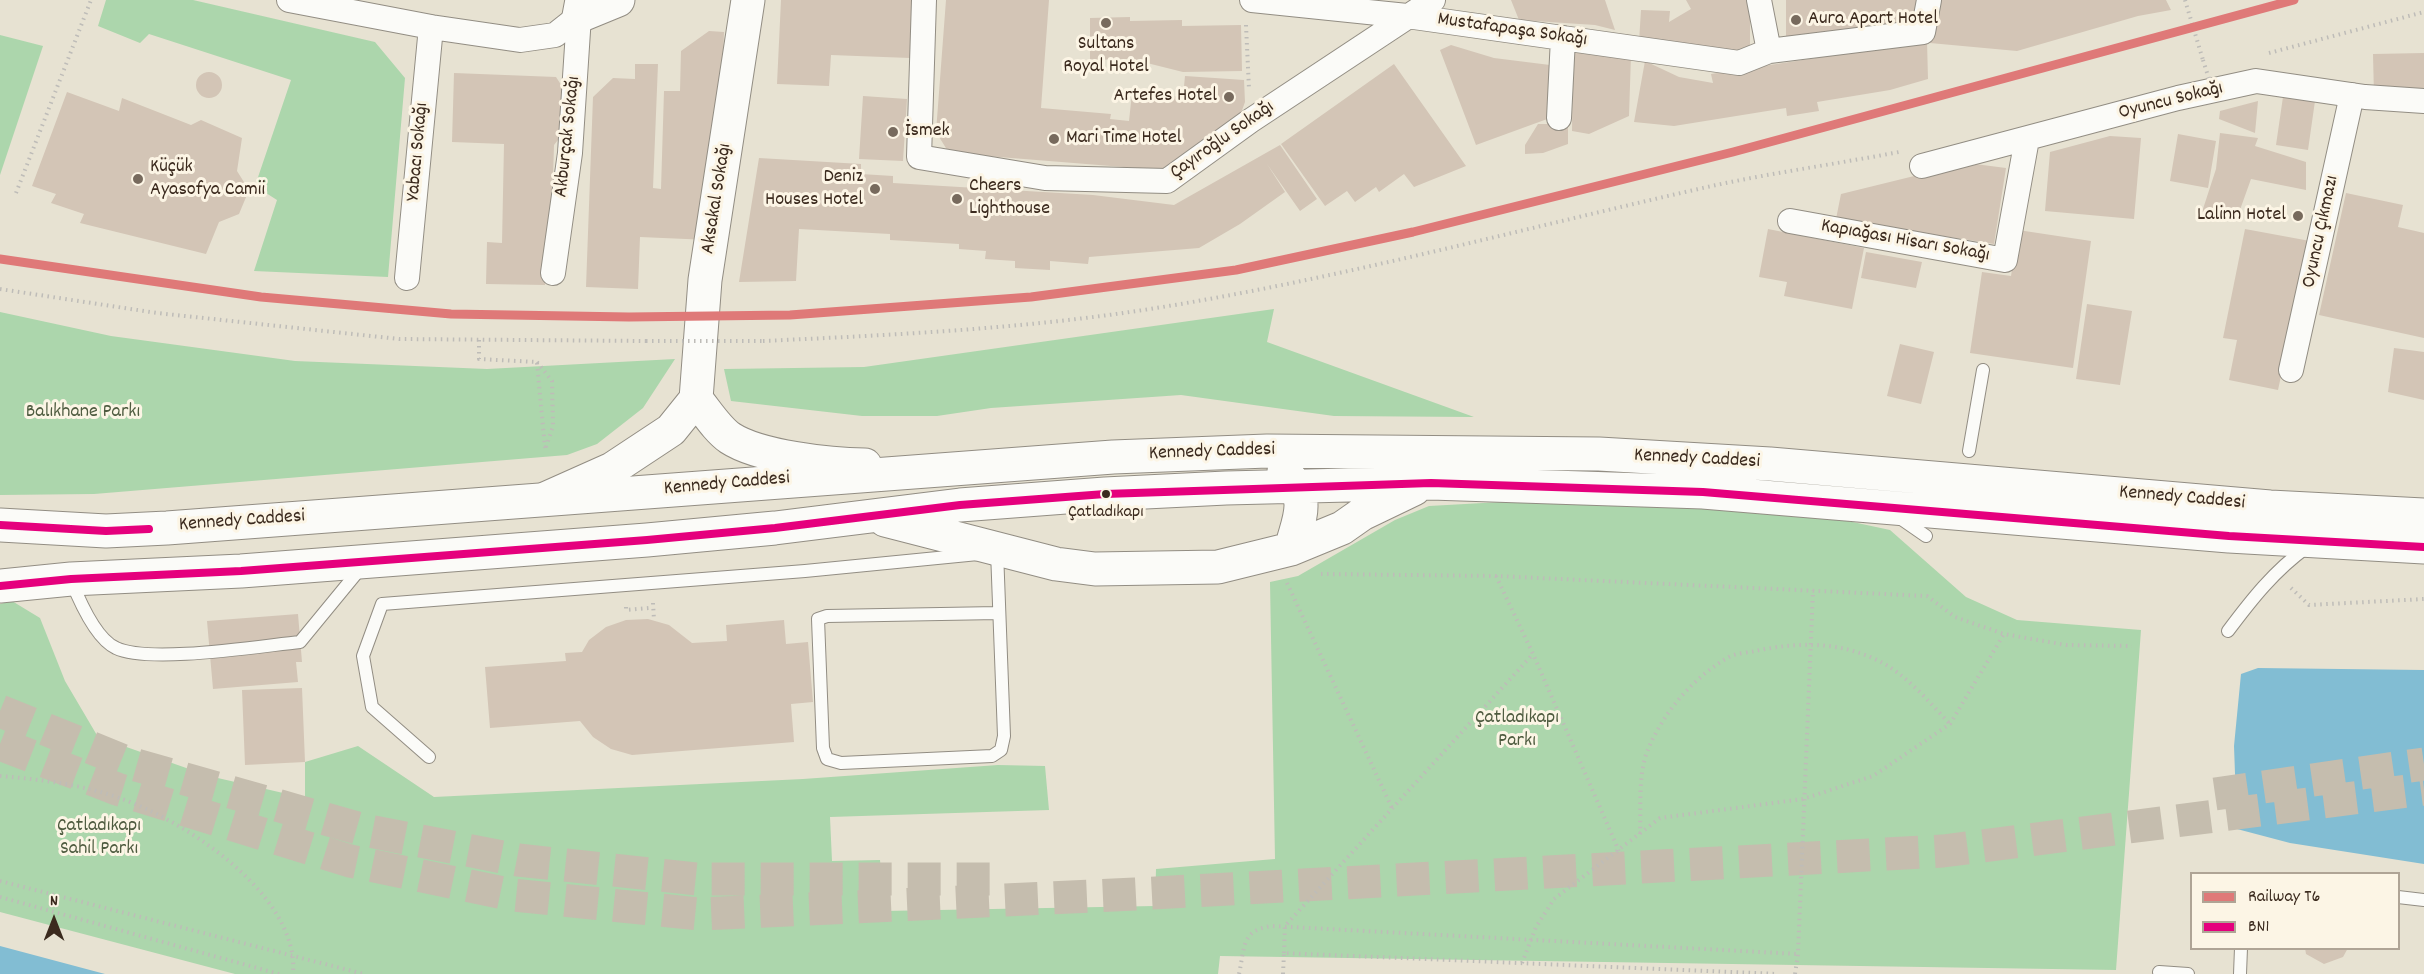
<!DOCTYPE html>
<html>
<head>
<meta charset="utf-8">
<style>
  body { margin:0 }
  #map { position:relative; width:2424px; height:974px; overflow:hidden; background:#e7e2d2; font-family:Dekko,sans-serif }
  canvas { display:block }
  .legend { position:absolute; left:2190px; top:872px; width:210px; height:78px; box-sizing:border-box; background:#fcf5e5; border:2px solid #afa495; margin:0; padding:8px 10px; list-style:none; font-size:18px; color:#3b2a1e }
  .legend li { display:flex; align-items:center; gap:12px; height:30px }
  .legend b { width:30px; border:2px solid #afa495 }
  .north { position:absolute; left:24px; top:890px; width:60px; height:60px; -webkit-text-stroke:4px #fcf5e5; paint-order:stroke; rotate:0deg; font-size:16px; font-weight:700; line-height:24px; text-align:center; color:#3b2a1e }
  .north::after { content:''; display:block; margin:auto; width:21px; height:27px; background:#3b2a1e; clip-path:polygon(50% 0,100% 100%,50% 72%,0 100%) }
</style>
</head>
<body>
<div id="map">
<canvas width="2424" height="974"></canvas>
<ul class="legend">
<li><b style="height:8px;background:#df7978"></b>Railway T6</li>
<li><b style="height:8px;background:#e5007d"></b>BN1</li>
</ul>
<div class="north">N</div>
</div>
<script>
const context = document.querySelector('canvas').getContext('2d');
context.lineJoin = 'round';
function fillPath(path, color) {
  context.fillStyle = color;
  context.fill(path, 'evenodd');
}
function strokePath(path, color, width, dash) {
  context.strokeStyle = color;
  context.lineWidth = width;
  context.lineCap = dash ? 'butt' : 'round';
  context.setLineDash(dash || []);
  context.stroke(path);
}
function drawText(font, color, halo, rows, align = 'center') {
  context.font = font + ' Dekko,sans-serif';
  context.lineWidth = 6;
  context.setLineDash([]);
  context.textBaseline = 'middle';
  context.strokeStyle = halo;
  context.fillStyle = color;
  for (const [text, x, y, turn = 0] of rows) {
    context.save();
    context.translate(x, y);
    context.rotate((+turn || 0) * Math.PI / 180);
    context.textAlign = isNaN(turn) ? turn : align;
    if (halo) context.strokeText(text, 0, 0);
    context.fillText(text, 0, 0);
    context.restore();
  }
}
const green = new Path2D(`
  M106,0H193L375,42L405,78L388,277L254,271L277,200L255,186L291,80L149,34L140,43L98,26Z
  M0,35L43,46L0,175Z
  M1274,309L1267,342L1474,417L1334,416L1181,395L991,408L937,416H862L731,401L724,369L864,367Z
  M0,312L111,336L295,361L487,369L675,359L643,408L597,444L567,455L94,494L0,495Z
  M1519,501L1806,512L1890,530L1966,597L2017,620L2141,630L2116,970L1220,956L1218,974H235L0,912V604L12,601L40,618L65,681L98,737L209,776L305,798V762L358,746L434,797L803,779L998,765L1045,766L1049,810L830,817L832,861L880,860L884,911L1155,906L1156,869L1275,859L1270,582L1298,576L1395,520L1429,506Z`);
const water = new Path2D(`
  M2258,668L2424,670V864L2290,843L2237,829L2234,746L2241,674Z
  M0,946L105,974H0Z`);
const building = new Path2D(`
  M781,0H913L910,58L831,55L829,86L777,84Z
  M946,0H1049L1041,108L1111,114L1110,119L1129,121L1132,93L1183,97L1185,76L1244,80L1245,102L1241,113L1161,170L949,153L936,132Z
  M1511,0H1605L1615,30L1595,25L1519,20Z
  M1686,0H1747L1759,18L1750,21V46L1719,55L1639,42L1641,10L1670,11L1669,22L1691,9Z
  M1786,0H1916V26L1864,27V37L1786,39Z
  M1938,0H2166L2171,10L2138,16L2017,51L1930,43L1931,15Z
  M1130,17V21L1182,20V26L1241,25L1242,71L1183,72L1131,59L1090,60V18Z
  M709,31L724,32L722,93L709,240L640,237L638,289L586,287L593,97L613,78L635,79V64H658L653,188L661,189L664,91H680L681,51Z
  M1927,41L1928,79L1890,90L1817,102L1819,111L1787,116L1786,108L1674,126L1634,122L1645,61L1679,77L1713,83L1711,74Z
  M1573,44L1631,55L1629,116L1589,134L1572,131Z
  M1451,45L1494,58L1558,66L1550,118L1476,145L1440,50Z
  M2424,53V95L2374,96L2373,54Z
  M1394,64L1466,166L1414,187L1404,174L1379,192L1376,187L1355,202L1347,191L1325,206L1281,144Z
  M196 85a13 13 0 1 1 26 0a13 13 0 1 1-26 0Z
  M454,73L556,77L569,97L568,127L554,145L551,244H546L545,285L486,284L487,242L502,243L504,144L452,142Z
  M2284,90L2316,94L2308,150L2276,145Z
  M67,92L119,111L122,98L191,125L201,120L242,138L237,171L249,190L239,214L219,222L206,254L80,223L84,214L51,203L56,194L32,186Z
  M863,96L907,99L903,161L859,159Z
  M2258,101L2255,133L2219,119L2220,111Z
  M1538,124H1568V144L1543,153L1525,154V145Z
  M2220,133L2258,138L2255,146L2306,162V190L2251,179L2236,221L2202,212L2216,169Z
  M2178,134L2216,141L2208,188L2170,181Z
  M2110,136L2141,138L2134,219L2045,211L2050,152Z
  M1280,145L1317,199L1300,211L1267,164L1285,192L1240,224L1199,248L1089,257L1088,264L1050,261V270L1015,268V261L985,259L986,251L959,249V244L890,240V234L799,229L796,281L739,282L759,158L861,164V174L893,176V183L1093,195L1174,205Z
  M1967,163L2006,168L1994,244L1836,219L1841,194Z
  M2346,193L2403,205L2398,227L2424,233V338L2319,315Z
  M1768,229L1864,248L1852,309L1784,296L1787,282L1759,277Z
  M2245,229L2310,241L2278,390L2229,380L2237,340L2223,338Z
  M2018,230L2091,241L2073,368L1970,353L1982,272L2011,276Z
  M1866,252L1922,262L1916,288L1861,278Z
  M2087,304L2132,311L2120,385L2076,379Z
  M1900,344L1934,352L1921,404L1887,396Z
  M2394,348L2424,352V400L2388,392Z
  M298,614L302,662H296L298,682L213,689L207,621Z
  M648,619L669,625L692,643L727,641L726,625L784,620L786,644L808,642L813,702L791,704L794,742L632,755L611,749L593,737L580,721L490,728L485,667L566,661L565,653L582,652L589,640L606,627L626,620Z
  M302,688L305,762L245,765L242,690Z
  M2305,948H2348L2343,957L2324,964L2306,954Z`);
const trunkTunnel = new Path2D(`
  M0,711L129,763L364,830L518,860L697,879H1000
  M0,744L117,789L350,861L513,895L699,914L1135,894L1943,851L2424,789
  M2215,794L2424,764`);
const path = new Path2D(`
  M2185,0L2203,60
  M1246,25L1249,89
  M2269,53L2424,12
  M16,193L91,0
  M0,289L157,313L399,339L646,341
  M479,340V359L537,362
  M763,341C892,335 1022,329 1150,309C1334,280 1513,231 1694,190C1762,174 1831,165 1899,152
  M537,362L552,381L553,426L545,450
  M537,363L545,448
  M1321,574L1496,576L1927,596L1955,617L2004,634
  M1496,576L1533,654L1619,851
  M1287,583L1392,808
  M2291,588L2309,605L2424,599
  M653,603L654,620
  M626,607V610L649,608
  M0,776C35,779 70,783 104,793C173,812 300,891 293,974
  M1640,834C1641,808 1638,776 1647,752C1662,714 1693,677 1729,657C1736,653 1747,653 1755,651C1798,642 1839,641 1879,661C1907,675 1929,702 1950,724
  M0,881L364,974
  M0,897L279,974
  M1284,953L1285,926L1533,654
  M1522,963L1536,927L1554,899L1660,818L1803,799L1873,776L1950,724L2004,634L2066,645L2132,646
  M1239,974C1245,947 1241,930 1272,926L1798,954
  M1283,974L1284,953L1777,974
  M1795,974L1798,954L1813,590`);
const service = new Path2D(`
  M1969,451L1983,370
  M1900,518L1926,536
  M997,551L1004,736L1001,750L992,756L841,763L827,759L823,748L818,619L827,616L998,613
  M71,580C79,600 96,639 116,648C149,664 260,646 300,642L360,569
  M2228,631C2252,599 2274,571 2307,547
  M429,757L372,707L363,656L382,604L805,571L978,554
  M2398,897L2424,900
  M2159,972L2188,974
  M2240,974L2241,948`);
const minor = new Path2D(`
  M289,0L431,27L520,40L555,35L579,16
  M924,0L919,157L1045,178L1167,181L1250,121L1433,0
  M1252,0L1407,16L1739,63L1769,51L1923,32L1929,0
  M1759,0L1769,51
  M1559,118L1563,38
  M1922,166L2178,98L2256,81L2365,97L2424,101
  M1790,221L2005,260L2027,139
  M553,273L570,153L579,16
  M407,278L431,27
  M2291,370L2352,95`);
const secondary = new Path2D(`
  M582,0L579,16L618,0
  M696,399L705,280L748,0
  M696,399C706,411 717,429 730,438C759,457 831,465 865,465
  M547,498L612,469L671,430L696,399`);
const primary = new Path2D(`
  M1284,471C1311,501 1300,514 1291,549
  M885,520L1056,564L1095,569L1218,567L1291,549L1342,528L1362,514L1414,489
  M0,525L106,531L167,528L1113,457L1267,451L1599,454L1770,464L2270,507L2424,515
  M0,586L71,579L241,571L647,540L775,528L960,505L1105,494L1226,488L1431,483L1703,492L2229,536L2424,547`);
const pathBridge = new Path2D(`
  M2203,60L2209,79
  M646,341H763`);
const bus1 = new Path2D(`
  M0,525L106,531L149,529
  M0,586L71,579L241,571L647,540L775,528L960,505L1105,494L1431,483L1703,492L2229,536L2424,547`);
const rail1 = new Path2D(`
  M0,259L261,297L451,314L629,317L790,315L1031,297L1236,270L1413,232L1733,152L2294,0`);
const markers = [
  [1796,20,6,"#776a5d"],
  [1106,23,6,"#776a5d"],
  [1229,97,6,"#776a5d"],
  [893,132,6,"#776a5d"],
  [1054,139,6,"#776a5d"],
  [138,179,6,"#776a5d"],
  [875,189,6,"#776a5d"],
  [957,199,6,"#776a5d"],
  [2298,216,6,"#776a5d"],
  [1106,494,5,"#3b2a1e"]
];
const busNames = [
  ["Çatladıkapı",1106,514]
];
const poiNames = [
  ["Aura Apart Hotel",1808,20],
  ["Sultans",1106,45,"center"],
  ["Royal Hotel",1106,68,"center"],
  ["Artefes Hotel",1217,97,"right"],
  ["İsmek",905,132],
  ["Mari Time Hotel",1066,139],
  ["Küçük",150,168],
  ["Ayasofya Camii",150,191],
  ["Deniz",863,178,"right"],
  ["Houses Hotel",863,201,"right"],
  ["Cheers",969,187],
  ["Lighthouse",969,210],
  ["Lalinn Hotel",2286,216,"right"]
];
const streetNames = [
  ["Mustafapaşa Sokağı",1512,31,8],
  ["Oyuncu Sokağı",2171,102,-14],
  ["Akburçak Sokağı",569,137,-84],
  ["Çayıroğlu Sokağı",1223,141,-35],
  ["Yabacı Sokağı",419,152,-85],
  ["Aksakal Sokağı",718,199,-81],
  ["Oyuncu Çıkmazı",2322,232,-78],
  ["Kapıağası Hisarı Sokağı",1905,242,10],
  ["Kennedy Caddesi",1212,453,-2],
  ["Kennedy Caddesi",1697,460,3],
  ["Kennedy Caddesi",727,485,-5],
  ["Kennedy Caddesi",2182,499,5],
  ["Kennedy Caddesi",242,522,-4]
];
const parkNames = [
  ["Balıkhane Parkı",83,413],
  ["Çatladıkapı",1517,719],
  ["Parkı",1517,742],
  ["Çatladıkapı",99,827],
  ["Sahil Parkı",99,850]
];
fillPath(green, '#acd6ac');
fillPath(water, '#82bdd3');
fillPath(building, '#d3c5b6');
strokePath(trunkTunnel, '#c5bdae', 33, [33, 16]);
strokePath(service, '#928d83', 14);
strokePath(minor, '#928d83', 26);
strokePath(secondary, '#928d83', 35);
strokePath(primary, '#928d83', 35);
strokePath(path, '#bebcb8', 4, [1.5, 4.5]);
strokePath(service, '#fbfbf8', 12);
strokePath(minor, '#fbfbf8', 24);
strokePath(secondary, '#fbfbf8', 33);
strokePath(primary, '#fbfbf8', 33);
strokePath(pathBridge, '#bebcb8', 4, [1.5, 4.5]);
strokePath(bus1, '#e5007d', 8);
strokePath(rail1, '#df7978', 9);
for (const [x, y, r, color] of markers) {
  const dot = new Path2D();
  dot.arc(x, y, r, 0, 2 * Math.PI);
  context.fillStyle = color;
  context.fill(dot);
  strokePath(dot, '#fcf5e5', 2);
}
drawText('18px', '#3b2a1e', '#fcf5e5', busNames);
drawText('20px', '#3b2a1e', '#fcf5e5', poiNames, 'left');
drawText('20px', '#3b2a1e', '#fcf5e5', streetNames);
drawText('20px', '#4e5b3f', '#fcf5e5', parkNames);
</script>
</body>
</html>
